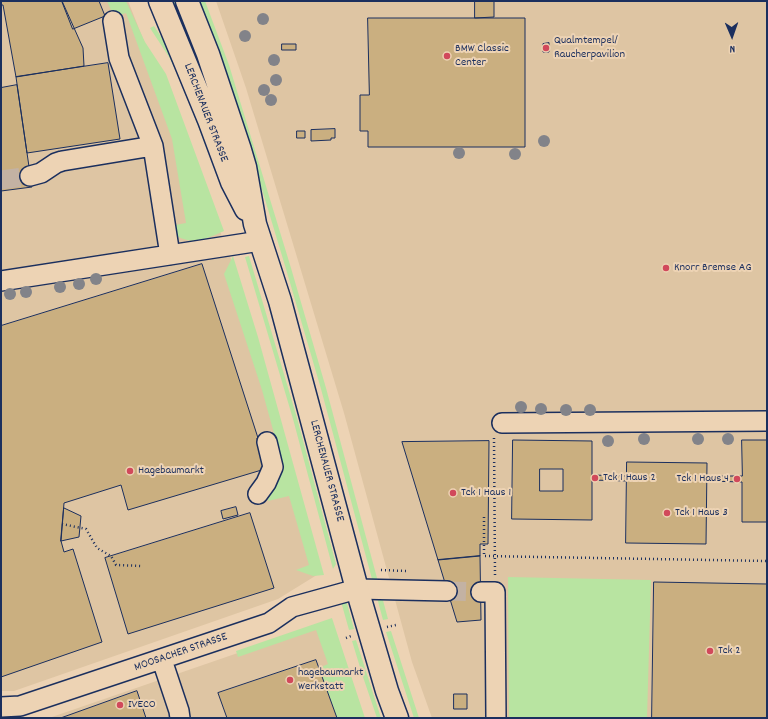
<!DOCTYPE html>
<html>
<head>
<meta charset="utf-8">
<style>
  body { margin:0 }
  #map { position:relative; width:768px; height:719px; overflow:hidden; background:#edd3b4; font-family:Dekko,sans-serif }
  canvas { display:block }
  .frame { position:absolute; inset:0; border:2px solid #1b2f5e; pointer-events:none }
  .north { position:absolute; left:712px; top:16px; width:40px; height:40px; -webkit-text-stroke:3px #edd3b4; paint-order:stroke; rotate:178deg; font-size:11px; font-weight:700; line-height:16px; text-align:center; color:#1b2f5e }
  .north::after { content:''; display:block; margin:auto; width:14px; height:18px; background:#1b2f5e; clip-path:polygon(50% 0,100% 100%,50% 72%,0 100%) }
</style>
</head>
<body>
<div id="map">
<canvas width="768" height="719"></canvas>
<div class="frame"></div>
<div class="north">N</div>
</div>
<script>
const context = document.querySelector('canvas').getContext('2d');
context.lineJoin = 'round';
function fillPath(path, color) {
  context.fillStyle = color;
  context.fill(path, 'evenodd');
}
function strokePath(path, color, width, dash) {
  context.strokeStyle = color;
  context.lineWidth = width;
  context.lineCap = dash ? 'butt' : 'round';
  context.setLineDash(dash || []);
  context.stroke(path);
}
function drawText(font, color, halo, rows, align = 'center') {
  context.font = font + ' Dekko,sans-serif';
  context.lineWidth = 4;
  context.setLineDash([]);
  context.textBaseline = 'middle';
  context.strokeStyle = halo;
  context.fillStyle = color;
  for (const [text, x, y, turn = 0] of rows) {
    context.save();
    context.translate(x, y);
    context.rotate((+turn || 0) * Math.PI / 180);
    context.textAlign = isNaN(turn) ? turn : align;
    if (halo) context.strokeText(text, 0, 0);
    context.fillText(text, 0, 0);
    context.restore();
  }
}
const built = new Path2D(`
  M1,1H128L233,264L320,573L278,599L14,691H1Z
  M216,1H767V718H432L412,662L344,413L246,88Z
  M325,623L354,718H49Z`);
const green = new Path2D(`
  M107,1H126L145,42L166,74L224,231C208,238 194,246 177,236L175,225L186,223L172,139L126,13L114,17Z
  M171,1H177L202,61L220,126Z
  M199,1H205L229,65L291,268L326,388L388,619L383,620L321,389L286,269L225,67Z
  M154,26L173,55L212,150L208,152L181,80L169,57L150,28Z
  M233,256L258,337L324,575L313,576L296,570L309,565L289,496L268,501L269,490L281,468L280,455L262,390L224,274Z
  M249,256L297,418L336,564L333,569L293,419L245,257Z
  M508,577L651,580L647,718H509Z
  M340,598L346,600L354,629L349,630Z
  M332,618L365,718H337L319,668L328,664L316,630L238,657L236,651Z
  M391,631L419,718H414L386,632Z
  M356,640L381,718H377L363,677L352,641Z`);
const building = new Path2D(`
  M1,1H62L83,48L84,66L16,77L3,5H1Z
  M62,1H99L105,16L73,29Z
  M475,1H494V17L475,18Z
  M368,18H525V147H368V131H360V95H369Z
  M549,43V52H543V44Z
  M282,44H296V50H282Z
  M108,63L120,139L27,153L16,77Z
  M17,85L32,187L1,191V88Z
  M335,129V138H331V140L311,141V130Z
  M297,131H305V138H297Z
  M202,264L258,438H257L265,469L128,510L121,485L64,503L61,541L64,552L73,549L102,642L1,677V326Z
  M513,440L592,441V475L627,476V481L592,480V520L512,519ZM540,469H563V491H540Z
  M742,440H767V522H742V482L707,481V476H742Z
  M489,441L488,544H480V556L438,560L402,442Z
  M627,462L707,463L706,544L626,543Z
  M236,507L238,515L223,519L221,511Z
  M64,508L81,516L79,537L61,541Z
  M250,513L274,588L128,634L105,558Z
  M480,556L481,620L457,622L438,560Z
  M654,582L767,584V718H652Z
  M316,660L337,718H227L218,693Z
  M137,691L146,718H61Z
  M454,694H467V709H454Z`);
const minorTunnel = new Path2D(`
  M1,180L30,176
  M447,591L481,592`);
const path = new Path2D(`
  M494,438L495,575
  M484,517V556L767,561
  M62,524L86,529L97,548L111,556L116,565L142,566
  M381,570L406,571
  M387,627L396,625
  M346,638L351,636`);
const minor = new Path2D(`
  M113,21L119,58L153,146L170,255
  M30,176L41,173L56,163L62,161L153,146
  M1,281L260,241
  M502,423L767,421
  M258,494L266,483L273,467L267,442
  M481,592H495L496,718
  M162,660L179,711L180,718
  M1,707L20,706L269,623L292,607L357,589L447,591`);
const major = new Path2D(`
  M160,1L209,120L232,182L246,209
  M187,1L208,54L240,150L245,167L255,224L280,301L357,589L387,691L397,718`);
const trees = [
  [263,19],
  [245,36],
  [274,60],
  [276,80],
  [264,90],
  [271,100],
  [544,141],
  [459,153],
  [515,154],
  [96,279],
  [79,284],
  [60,287],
  [26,292],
  [10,294],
  [521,407],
  [541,409],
  [566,410],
  [590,410],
  [644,439],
  [698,439],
  [728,439],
  [608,441]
];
const markers = [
  [546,48,4,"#d1495b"],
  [447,56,4,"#d1495b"],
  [666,268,4,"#d1495b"],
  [130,471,4,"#d1495b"],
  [595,478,4,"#d1495b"],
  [737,479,4,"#d1495b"],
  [453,493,4,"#d1495b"],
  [667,513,4,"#d1495b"],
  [710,651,4,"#d1495b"],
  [290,680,4,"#d1495b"],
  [120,705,4,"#d1495b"]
];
const poiNames = [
  ["Qualmtempel/",554,41],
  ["Raucherpavilion",554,55],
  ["BMW Classic",455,49],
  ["Center",455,63],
  ["Knorr Bremse AG",674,268],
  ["Hagebaumarkt",138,471],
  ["Tck 1 Haus 2",603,478],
  ["Tck 1 Haus 4",729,479,"right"],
  ["Tck 1 Haus 1",461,493],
  ["Tck 1 Haus 3",675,513],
  ["Tck 2",718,651],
  ["hagebaumarkt",298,673],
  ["Werkstatt",298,687],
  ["IVECO",128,705]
];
const streetNames = [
  ["LERCHENAUER STRASSE",205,113,69],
  ["LERCHENAUER STRASSE",326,471,75],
  ["MOOSACHER STRASSE",181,653,-19]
];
fillPath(built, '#dec5a3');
fillPath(green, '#b8e4a1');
fillPath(building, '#caaf80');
strokePath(building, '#1b2f5e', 1);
strokePath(minorTunnel, '#c3b2a3', 19, [19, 10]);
strokePath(minor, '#1b2f5e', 22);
strokePath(major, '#1b2f5e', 25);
strokePath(path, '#1b2f5e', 2.5, [1, 3]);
strokePath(minor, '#edd3b4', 19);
strokePath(major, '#edd3b4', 22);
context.fillStyle = '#828389';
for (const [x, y] of trees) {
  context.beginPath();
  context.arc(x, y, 6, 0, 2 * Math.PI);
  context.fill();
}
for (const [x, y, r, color] of markers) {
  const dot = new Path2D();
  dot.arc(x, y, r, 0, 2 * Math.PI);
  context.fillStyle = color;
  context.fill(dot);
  strokePath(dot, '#edd3b4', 1.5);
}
drawText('12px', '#1b2f5e', '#edd3b4', poiNames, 'left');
drawText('12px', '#1b2f5e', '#edd3b4', streetNames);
</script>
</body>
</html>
